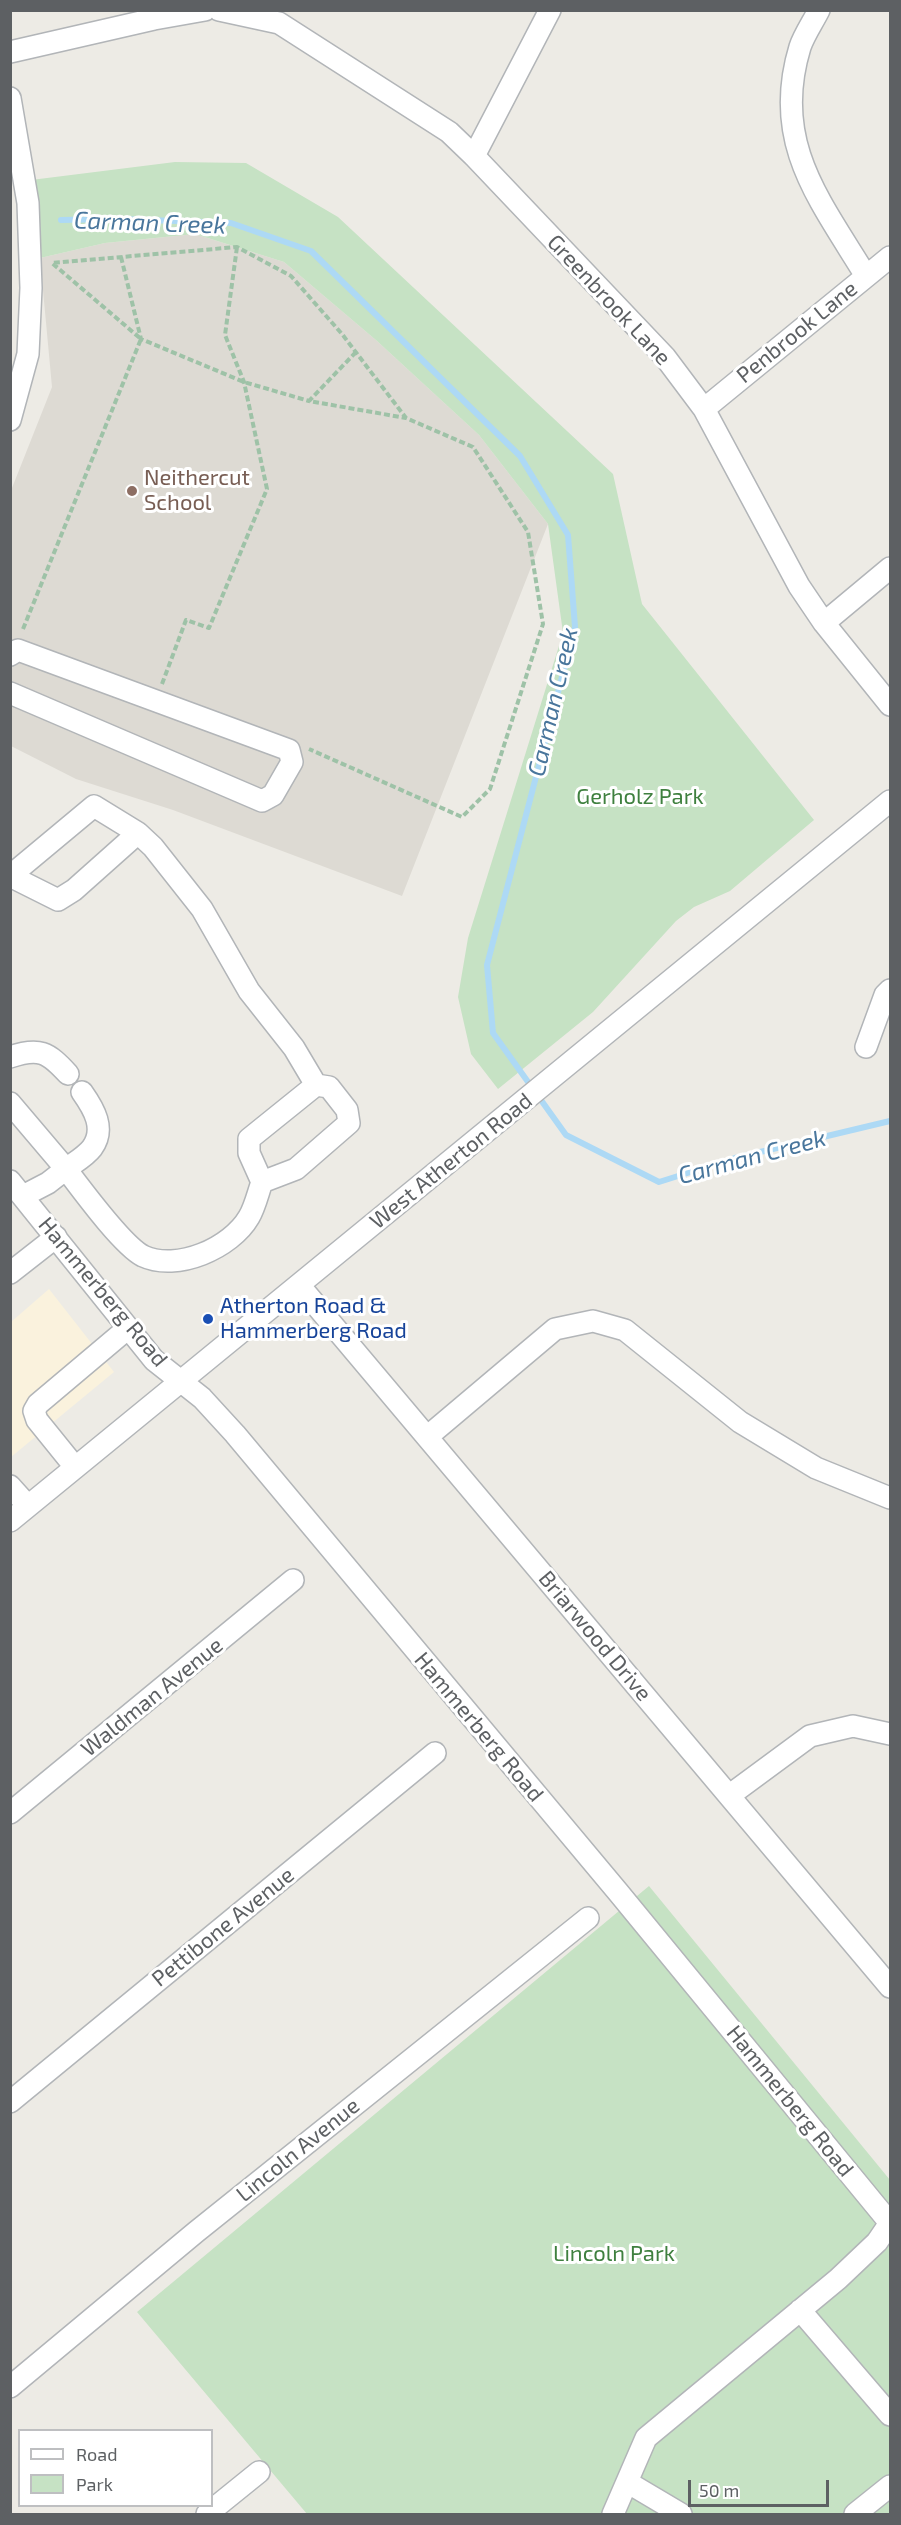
<!DOCTYPE html>
<html>
<head>
<meta charset="utf-8">
<style>
  body { margin:0 }
  #map { position:relative; width:901px; height:2525px; overflow:hidden; background:#edebe5; font-family:"Exo 2",sans-serif }
  canvas { display:block }
  .frame { position:absolute; inset:0; border:12px solid #5d6063; pointer-events:none }
  .legend { position:absolute; left:18px; top:2429px; width:195px; height:78px; box-sizing:border-box; background:#fff; border:2px solid #bebfc1; margin:0; padding:8px 10px; list-style:none; font-size:18px; color:#5d6063 }
  .legend li { display:flex; align-items:center; gap:12px; height:30px }
  .legend b { width:30px; border:2px solid #bebfc1 }
  .scale { position:absolute; left:688px; top:2480px; width:141px; height:27px; box-sizing:border-box; border:3px solid #5d6063; border-top:0; padding-left:8px; font-size:18px; line-height:21px; white-space:nowrap; color:#5d6063; -webkit-text-stroke:4px #fff; paint-order:stroke }
</style>
</head>
<body>
<div id="map">
<canvas width="901" height="2525"></canvas>
<div class="frame"></div>
<ul class="legend">
<li><b style="height:8px;background:#fff"></b>Road</li>
<li><b style="height:16px;background:#c6e2c4"></b>Park</li>
</ul>
<div class="scale">50 m</div>
</div>
<script>
const context = document.querySelector('canvas').getContext('2d');
context.lineJoin = 'round';
function fillPath(path, color) {
  context.fillStyle = color;
  context.fill(path, 'evenodd');
}
function strokePath(path, color, width, dash) {
  context.strokeStyle = color;
  context.lineWidth = width;
  context.lineCap = dash ? 'butt' : 'round';
  context.setLineDash(dash || []);
  context.stroke(path);
}
function drawText(font, color, halo, rows, align = 'center') {
  context.font = font + ' "Exo 2",sans-serif';
  context.lineWidth = 6;
  context.setLineDash([]);
  context.textBaseline = 'middle';
  context.strokeStyle = halo;
  context.fillStyle = color;
  for (const [text, x, y, turn = 0] of rows) {
    context.save();
    context.translate(x, y);
    context.rotate((+turn || 0) * Math.PI / 180);
    context.textAlign = isNaN(turn) ? turn : align;
    if (halo) context.strokeText(text, 0, 0);
    context.fillText(text, 0, 0);
    context.restore();
  }
}
const commercial = new Path2D(`
  M49,1289L114,1372L11,1457V1322Z`);
const education = new Path2D(`
  M195,234L284,262L377,341L479,435L548,524L402,896L173,810L76,779L11,746L10,493L52,387L40,258L105,243Z`);
const green = new Path2D(`
  M175,162L246,163L338,217L613,474L642,604L814,820L730,891L694,907L676,921L593,1012L498,1089L471,1054L458,997L468,938L563,633L548,524L479,435L377,341L284,262L195,234L105,243L40,258L31,180Z
  M649,1886L890,2180V2514H307L137,2312Z`);
const stream = new Path2D(`
  M61,220L119,219L231,223L311,251L520,456L568,535L575,627L487,965L493,1033L566,1135L659,1182L735,1158L890,1121`);
const path = new Path2D(`
  M121,257L141,339L244,382L309,401
  M356,352L309,401L406,418
  M23,629L141,339L52,263L237,247L291,276L342,334L406,418L473,447L528,532L543,624L490,789L462,817L309,749
  M162,684L186,620L209,628L267,489L244,382L225,335L237,247`);
const minor = new Path2D(`
  M219,10L279,23L449,132L474,156L665,357L704,409L799,586L824,623L890,705
  M819,10C813,22 804,35 800,47C771,142 819,199 866,276
  M10,52L154,19L205,10
  M10,98L28,203L31,288L28,354L10,420
  M474,156L550,10
  M704,409L890,257
  M824,623L890,568
  M10,655L18,650L289,750L292,762L273,795L262,801L10,693
  M94,806L138,833L74,890L58,900L10,876Z
  M138,833L153,847L202,909L249,991L294,1048L316,1085
  M866,1047L885,995L890,990
  M10,1057C39,1047 48,1052 68,1074
  M10,1103L66,1169C74,1163 86,1156 92,1148C106,1129 94,1109 82,1092
  M10,1181L154,1360L202,1398L235,1434L618,1892L890,2223L877,2242L838,2279L646,2438L613,2514
  M23,1196L48,1183L66,1169C82,1190 122,1245 143,1256C177,1272 231,1248 249,1217C255,1207 258,1193 262,1182L249,1153V1139L316,1085L329,1087L347,1110L349,1123L296,1169L262,1182
  M10,1273L56,1237
  M299,1285L890,1987
  M427,1437L555,1329L593,1321L625,1330L740,1422L816,1468L890,1498
  M75,1467L37,1420L34,1411L38,1404L127,1329
  M10,1486L28,1506
  M10,1521L890,801
  M730,1795L810,1736L853,1726L890,1734
  M10,1813L293,1580
  M10,2102L435,1753
  M800,2310L890,2415
  M10,2387L196,2232L588,1918
  M627,2482L681,2514
  M207,2514L259,2472
  M855,2514L890,2486`);
const markers = [
  [132,491,6,"#8d6e63"],
  [208,1319,6,"#1a4fb4"]
];
const streetNames = [
  ["Greenbrook Lane",609,300,47],
  ["Penbrook Lane",797,332,-39],
  ["West Atherton Road",451,1161,-39],
  ["Hammerberg Road",103,1292,50],
  ["Briarwood Drive",595,1636,50],
  ["Waldman Avenue",152,1697,-39],
  ["Hammerberg Road",479,1727,50],
  ["Pettibone Avenue",223,1927,-39],
  ["Hammerberg Road",790,2101,51],
  ["Lincoln Avenue",298,2150,-39]
];
const educationNames = [
  ["Neithercut",144,478],
  ["School",144,503]
];
const parkNames = [
  ["Gerholz Park",640,797],
  ["Lincoln Park",614,2254]
];
const transitNames = [
  ["Atherton Road &",220,1306],
  ["Hammerberg Road",220,1331]
];
const waterNames = [
  ["Carman Creek",150,223,2],
  ["Carman Creek",553,702,-77],
  ["Carman Creek",752,1157,-15]
];
fillPath(commercial, '#faf2dd');
fillPath(education, '#dddad3');
fillPath(green, '#c6e2c4');
strokePath(stream, '#add9f5', 6);
strokePath(minor, '#b2b5b8', 24);
strokePath(path, '#9ec2a7', 4, [6, 3]);
strokePath(minor, '#fff', 21);
for (const [x, y, r, color] of markers) {
  const dot = new Path2D();
  dot.arc(x, y, r, 0, 2 * Math.PI);
  context.fillStyle = color;
  context.fill(dot);
  strokePath(dot, '#fff', 2);
}
drawText('22px', '#5d6063', '#fff', streetNames);
drawText('22px', '#785e54', '#fff', educationNames, 'left');
drawText('22px', '#3f803f', '#fff', parkNames);
drawText('22px', '#164399', '#fff', transitNames, 'left');
drawText('italic 24px', '#49769c', '#fff', waterNames);
</script>
</body>
</html>
